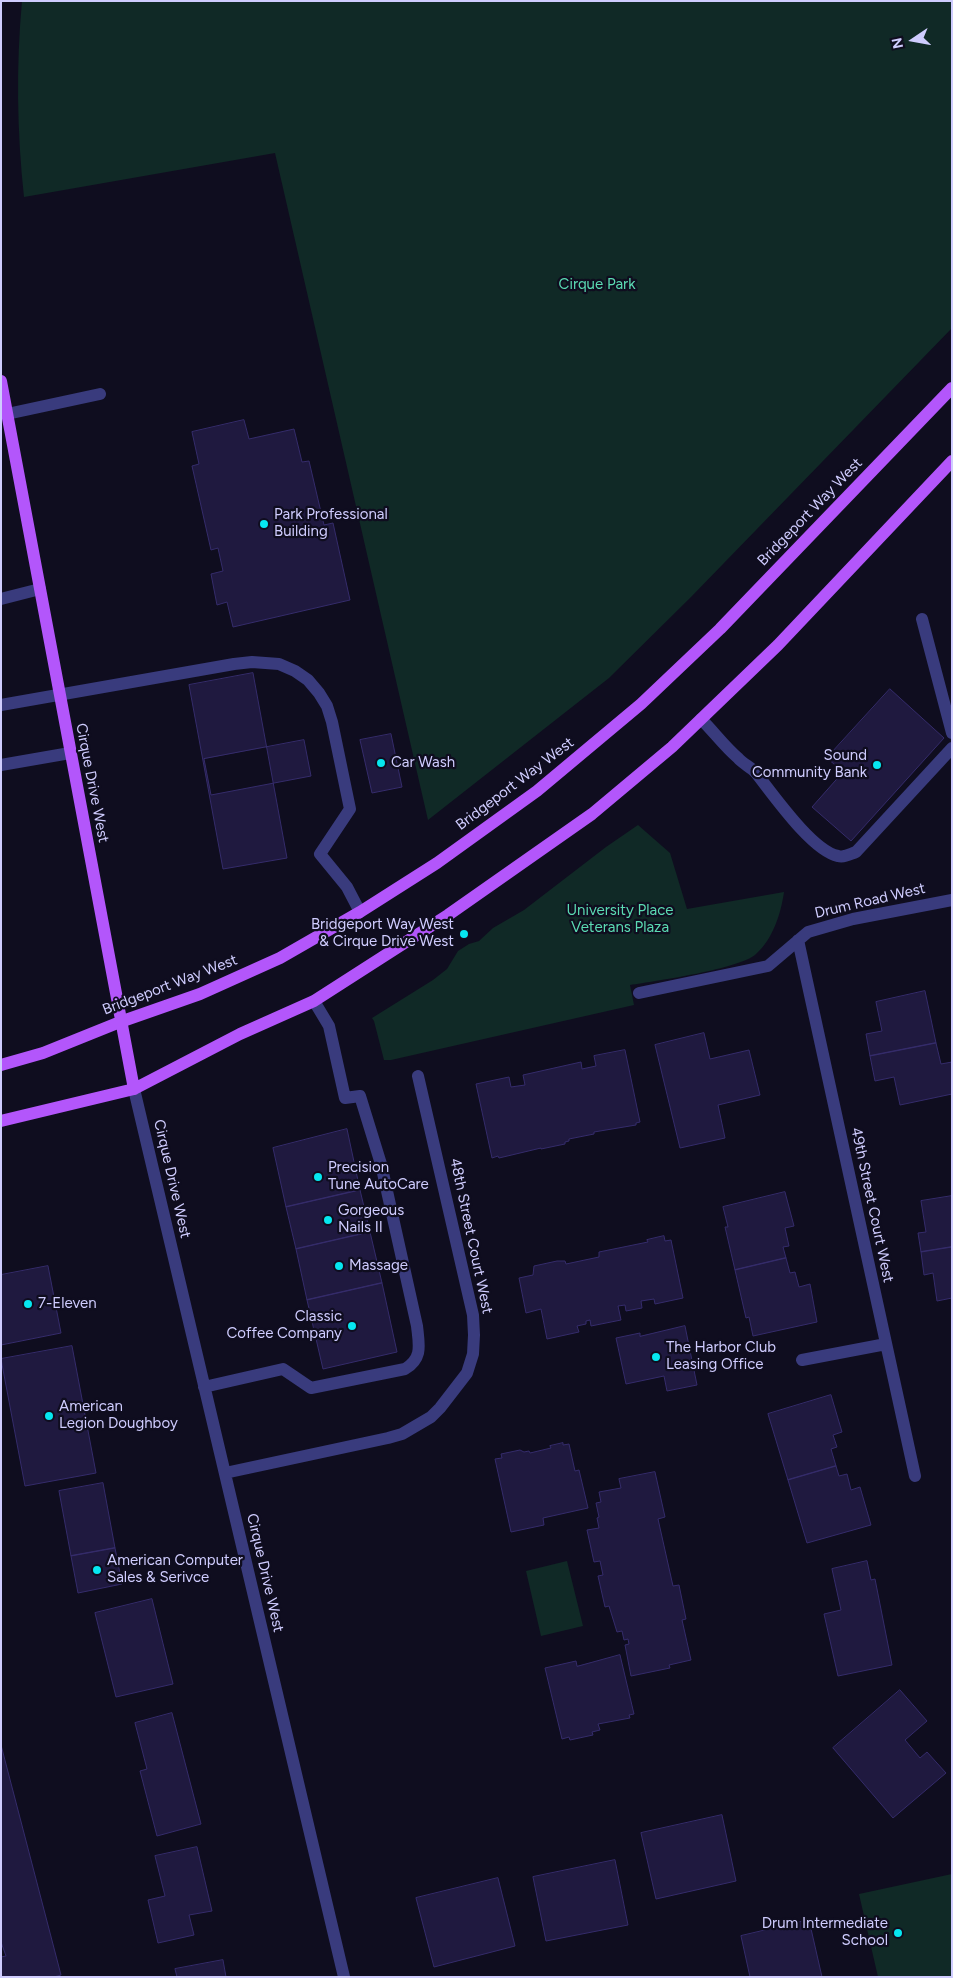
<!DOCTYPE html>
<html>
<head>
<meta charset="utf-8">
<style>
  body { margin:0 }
  #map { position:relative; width:953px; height:1978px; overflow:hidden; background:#0f0d1f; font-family:Figtree,sans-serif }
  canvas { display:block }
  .frame { position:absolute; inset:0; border:2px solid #cfccfe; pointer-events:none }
  .north { position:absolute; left:888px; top:15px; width:50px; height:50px; -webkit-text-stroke:4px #0f0d1f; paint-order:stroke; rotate:258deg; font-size:14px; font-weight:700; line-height:20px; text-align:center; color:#cfccfe }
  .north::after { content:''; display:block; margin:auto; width:18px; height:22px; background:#cfccfe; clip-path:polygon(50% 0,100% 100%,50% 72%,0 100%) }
</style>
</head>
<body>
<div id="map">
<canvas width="953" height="1978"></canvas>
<div class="frame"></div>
<div class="north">N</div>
</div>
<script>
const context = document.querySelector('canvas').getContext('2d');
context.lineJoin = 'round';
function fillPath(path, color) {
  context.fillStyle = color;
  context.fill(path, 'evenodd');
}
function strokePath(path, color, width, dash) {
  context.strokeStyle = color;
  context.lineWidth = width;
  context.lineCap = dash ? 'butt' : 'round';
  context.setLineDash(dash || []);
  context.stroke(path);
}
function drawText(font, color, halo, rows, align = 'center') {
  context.font = font + ' Figtree,sans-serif';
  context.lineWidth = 4.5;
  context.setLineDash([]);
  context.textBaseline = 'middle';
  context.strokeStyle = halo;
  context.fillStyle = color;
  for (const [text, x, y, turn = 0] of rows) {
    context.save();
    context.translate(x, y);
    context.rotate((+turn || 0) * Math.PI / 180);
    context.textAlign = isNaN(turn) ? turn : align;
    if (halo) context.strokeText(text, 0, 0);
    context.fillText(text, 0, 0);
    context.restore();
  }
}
const green = new Path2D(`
  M22,1H952V328L691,597L609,678L428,820L275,153L24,197C17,132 16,66 22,1Z
  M638,825L670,853L687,909L784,892C781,913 773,939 756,954C740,969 656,981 630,985L634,1005L391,1060H384L374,1021L372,1018L433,980L447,969L458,951L469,944L479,941L493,928L524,910L606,847Z
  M567,1561L583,1626L541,1636L526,1571Z
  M952,1874V1977H878L859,1894Z`);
const building = new Path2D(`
  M244,420L249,439L294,429L302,462L309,461L324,525L333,523L350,600L233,627L227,602L217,605L211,574L223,571L218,548L211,550L192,466L199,464L192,432Z
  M253,673L287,858L223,869L189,685Z
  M890,689L944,738L851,841L812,807L843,772L827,758Z
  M391,734L402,787L372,793L360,740Z
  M304,740L311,776L211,795L204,759Z
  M925,991L936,1043L870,1056L866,1034L882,1031L876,1002Z
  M704,1033L710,1059L749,1050L760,1095L718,1105L725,1138L680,1148L655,1045Z
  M936,1043L941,1064L952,1062V1094L900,1105L894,1077L875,1081L870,1056Z
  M625,1050L640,1122L636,1123V1125L594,1132V1134L569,1139V1141L565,1142V1144L541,1149V1148L499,1158L498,1156L492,1158L476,1084L509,1077L511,1087L525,1085L523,1075L581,1062L582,1069L596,1066L594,1056Z
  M347,1129L360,1190L286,1207L273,1148Z
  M360,1190L370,1232L296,1249L286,1207Z
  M785,1192L794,1226L785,1228L789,1246L783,1247L786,1258L735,1270L725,1227H728L723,1207Z
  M952,1196V1247L921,1252L918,1233L926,1232L921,1201Z
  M370,1232L382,1283L307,1300L296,1249Z
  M664,1236L665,1241L671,1240L683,1298L655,1304L654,1299L641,1301L642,1308L626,1311L625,1305L618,1306L621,1320L591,1326L590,1320L586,1321V1324L577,1326L579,1332L547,1339L541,1309L526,1313L519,1278L533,1275L534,1266L557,1261H565L566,1264L599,1257V1252L648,1242L647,1240Z
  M952,1247V1298L937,1301L933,1273L924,1275L921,1252Z
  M786,1258L790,1273L795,1272L799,1287L810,1284L817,1322L753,1336L749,1317L746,1318L735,1270Z
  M48,1266L61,1333L1,1345V1275Z
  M382,1283L397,1352L323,1369L307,1300Z
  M685,1326L697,1385L667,1391L664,1376L626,1384L616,1338L640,1333V1336Z
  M72,1346L96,1473L25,1486L1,1359Z
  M831,1395L842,1432L833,1435L837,1447L831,1449L836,1466L788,1480L768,1414Z
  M563,1443V1445L569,1444L575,1471L579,1470L588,1508L543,1518L544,1525L511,1532L495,1459L502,1458L501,1454L520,1450L524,1452L529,1451L530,1453L551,1448L550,1446Z
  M836,1466L839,1476L847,1474L851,1490L860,1487L871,1525L807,1543L788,1480Z
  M655,1472L665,1517L658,1519L673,1586L679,1585L686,1619L682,1620L691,1660L669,1665L670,1668L631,1676L625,1645L629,1644L628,1639L624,1640L622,1631L617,1632L609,1606L605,1607L598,1576L603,1575L600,1561L594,1562L587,1530L599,1528L597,1518L599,1517L596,1503L601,1502L599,1492L621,1488L619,1479Z
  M103,1483L115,1548L71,1556L59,1491Z
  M115,1548L122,1584L78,1593L71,1556Z
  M867,1561L871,1580L875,1579L892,1665L838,1676L824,1614L841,1610L832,1569Z
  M152,1599L173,1684L116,1697L95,1613Z
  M620,1655L634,1714L629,1715L630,1718L598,1724L600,1730L592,1732L593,1735L570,1740L569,1737L562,1739L545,1668L576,1661L577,1666Z
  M900,1690L927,1721L905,1740L920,1758L927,1752L946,1773L893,1818L833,1748Z
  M172,1713L201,1824L157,1836L140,1771L147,1769L135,1723Z
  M1,1745L61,1975L54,1977H1V1957L6,1956L1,1942Z
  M722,1815L736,1881L656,1899L641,1833Z
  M197,1847L212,1911L189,1915L194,1935L158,1943L148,1900L165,1896L155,1856Z
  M615,1860L628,1925L546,1941L533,1877Z
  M498,1878L515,1946L434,1967L416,1898Z
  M809,1920L822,1977H750L741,1936Z
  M223,1960L226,1977H177L175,1969Z`);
const minor = new Path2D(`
  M7,414L100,394
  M1,599L40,589
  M922,619L952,733
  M1,705L234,664L252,662L279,664L295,671L308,680L319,693L327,706L332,722L350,809L320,854L347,887L360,912
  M701,719C714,732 725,747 738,758C743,764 751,767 756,773C772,793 812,851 838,856C845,858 850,854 856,852L952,748
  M1,765L70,753
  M798,940L915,1476
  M639,993L768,966L808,932L853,919L952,900
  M134,1089L344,1977
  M802,1360L886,1344
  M204,1387L283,1369L311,1388L405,1369C423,1358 419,1345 417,1326L381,1164L360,1096L345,1098L329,1026L314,1001
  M225,1473L388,1438L402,1434L431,1417L440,1408L467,1373L473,1354L474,1335L473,1315L418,1076`);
const major = new Path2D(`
  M1,381L134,1089
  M1,1065L43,1053L120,1022L200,994L280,958L360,912L437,863L537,791L641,704L720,629L952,388
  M1,1121L134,1089L240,1034L314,1001L448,915L592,814L672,747L778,645L952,461`);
const markers = [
  [264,524,5,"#06e7f0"],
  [381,763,5,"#06e7f0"],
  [877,765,5,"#06e7f0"],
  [464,934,5,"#06e7f0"],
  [318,1177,5,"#06e7f0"],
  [328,1220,5,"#06e7f0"],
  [339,1266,5,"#06e7f0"],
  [28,1304,5,"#06e7f0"],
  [352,1326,5,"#06e7f0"],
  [656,1357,5,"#06e7f0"],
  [49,1416,5,"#06e7f0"],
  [97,1570,5,"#06e7f0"],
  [898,1933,5,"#06e7f0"]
];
const parkNames = [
  ["Cirque Park",597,285],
  ["University Place",620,911],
  ["Veterans Plaza",620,928]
];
const streetNames = [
  ["Bridgeport Way West",810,512,-46],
  ["Cirque Drive West",92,783,79],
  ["Bridgeport Way West",515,784,-37],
  ["Drum Road West",870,901,-13],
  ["Bridgeport Way West",170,985,-21],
  ["Cirque Drive West",172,1179,77],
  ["49th Street Court West",872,1205,78],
  ["48th Street Court West",471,1236,78],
  ["Cirque Drive West",265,1573,77]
];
const poiNames = [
  ["Park Professional",274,515],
  ["Building",274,532],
  ["Sound",867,756,"right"],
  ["Community Bank",867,773,"right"],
  ["Car Wash",391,763],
  ["Bridgeport Way West",454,925,"right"],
  ["& Cirque Drive West",454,942,"right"],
  ["Precision",328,1168],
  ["Tune AutoCare",328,1185],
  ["Gorgeous",338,1211],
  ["Nails II",338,1228],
  ["Massage",349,1266],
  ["7-Eleven",38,1304],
  ["Classic",342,1317,"right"],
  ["Coffee Company",342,1334,"right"],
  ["The Harbor Club",666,1348],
  ["Leasing Office",666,1365],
  ["American",59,1407],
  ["Legion Doughboy",59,1424],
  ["American Computer",107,1561],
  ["Sales & Serivce",107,1578],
  ["Drum Intermediate",888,1924,"right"],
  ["School",888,1941,"right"]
];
fillPath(green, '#102926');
fillPath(building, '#1f193f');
strokePath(building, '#352c6b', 1);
strokePath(minor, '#393b7d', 12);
strokePath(major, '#b356fb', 12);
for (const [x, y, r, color] of markers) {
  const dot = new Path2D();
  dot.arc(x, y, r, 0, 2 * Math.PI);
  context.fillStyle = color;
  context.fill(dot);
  strokePath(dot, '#0f0d1f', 2);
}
drawText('15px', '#5bdbb3', '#0f0d1f', parkNames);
drawText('15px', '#cfccfe', '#0f0d1f', streetNames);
drawText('15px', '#cfccfe', '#0f0d1f', poiNames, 'left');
</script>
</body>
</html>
